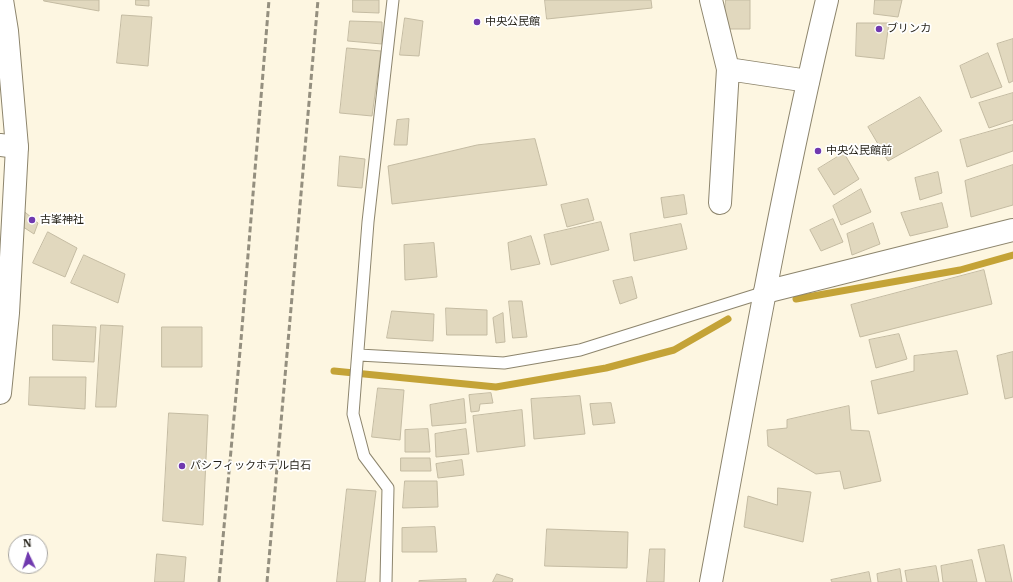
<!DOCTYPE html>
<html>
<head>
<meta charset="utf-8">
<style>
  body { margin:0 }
  #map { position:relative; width:1013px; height:582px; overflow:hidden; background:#fdf6e1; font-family:"IBM Plex Serif",serif }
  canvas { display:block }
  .north { position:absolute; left:8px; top:534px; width:40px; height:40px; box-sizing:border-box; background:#fff; border:1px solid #a7a5a1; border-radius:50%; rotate:356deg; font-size:11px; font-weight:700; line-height:16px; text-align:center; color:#221f15 }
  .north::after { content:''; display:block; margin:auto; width:14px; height:18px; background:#7039af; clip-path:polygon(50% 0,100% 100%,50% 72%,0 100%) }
</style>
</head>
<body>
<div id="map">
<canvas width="1013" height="582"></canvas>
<div class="north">N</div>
</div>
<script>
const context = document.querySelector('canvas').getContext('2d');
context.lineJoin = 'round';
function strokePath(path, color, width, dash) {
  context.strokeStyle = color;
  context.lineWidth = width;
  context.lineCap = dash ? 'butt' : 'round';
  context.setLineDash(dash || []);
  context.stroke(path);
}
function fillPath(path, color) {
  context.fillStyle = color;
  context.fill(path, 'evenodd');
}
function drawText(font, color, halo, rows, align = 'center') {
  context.font = font + ' "IBM Plex Serif","Noto Sans JP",serif';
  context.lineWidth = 3.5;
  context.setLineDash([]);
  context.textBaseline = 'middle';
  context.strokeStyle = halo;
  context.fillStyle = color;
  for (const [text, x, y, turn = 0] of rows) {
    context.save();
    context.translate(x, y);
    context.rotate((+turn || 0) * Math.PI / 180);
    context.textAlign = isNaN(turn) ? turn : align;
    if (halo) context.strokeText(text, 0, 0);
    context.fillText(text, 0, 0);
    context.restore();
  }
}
const stream = new Path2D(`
  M796,299L960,270L1013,255
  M334,371L496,387L606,368L674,350L728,319`);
const building = new Path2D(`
  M44,0H99V11L44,1Z
  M136,0H149V6L136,5Z
  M353,0H379V13L353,12Z
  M545,0H651L652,8L547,19Z
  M726,0H750V29H724Z
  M875,0H902L898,17L874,14Z
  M122,15L152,17L148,66L117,63Z
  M405,18L423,21L419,56L400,55Z
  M350,21L382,22V44L348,41Z
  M857,23H889L884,59L856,56Z
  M1013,39V81L1009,83L997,44Z
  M347,48L381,51L372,116L340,113Z
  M988,53L1002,87L971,98L960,66Z
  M1013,93V120L989,128L979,103Z
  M920,97L942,131L888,161L868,127Z
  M409,119L407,145H394L397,120Z
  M1013,125V151L967,167L960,140Z
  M535,139L547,185L392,204L388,166L477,145Z
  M844,153L859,179L834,195L818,169Z
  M340,156L365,159L362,188L338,186Z
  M1013,165V205L971,217L965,181Z
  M938,172L942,193L920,200L915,178Z
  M861,189L871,212L841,225L833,206Z
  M684,195L687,214L664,218L661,198Z
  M588,199L594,220L567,227L561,205Z
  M942,203L948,227L910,236L901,213Z
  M20,208L38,223L34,234L17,223Z
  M833,219L843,242L821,251L810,230Z
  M601,222L609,250L551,265L544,235Z
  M873,223L880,244L852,255L847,234Z
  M681,224L687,249L634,261L630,234Z
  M48,232L77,248L65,277L33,263Z
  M531,236L540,264L511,270L508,243Z
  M434,243L437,277L405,280L404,245Z
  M84,255L125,274L118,303L71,283Z
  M984,270L992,304L860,337L851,305Z
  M632,277L637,298L620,304L613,281Z
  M509,301H522L527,337L513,338Z
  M446,308L487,310V335H447Z
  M392,311L434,314L433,341L387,338Z
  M503,313L505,342L496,343L493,318Z
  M53,325L96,327L94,362L53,360Z
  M101,325L123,326L116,407H96Z
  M162,327H202V367H162Z
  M899,334L907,359L876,368L869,340Z
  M957,351L968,394L878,414L871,381L914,371V356Z
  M1013,352V397L1005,399L997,356Z
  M30,377H86L85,409L29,405Z
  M378,388L404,390L400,440L372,437Z
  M491,393L493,403L480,404L479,411L471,412L469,395Z
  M580,396L585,434L534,439L531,399Z
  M464,399L466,423L432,426L430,405Z
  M611,403L615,423L593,425L590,404Z
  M849,406L851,430L869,431L881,481L844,489L840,471L816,474L768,446L767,430L787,428V420Z
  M522,410L525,446L477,452L473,416Z
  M169,413L208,415L203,525L163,521Z
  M428,429L430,452H405V430Z
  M466,429L469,454L436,457L435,434Z
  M401,458H430L431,471H401Z
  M462,460L464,475L438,478L436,464Z
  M405,481H437L438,507L403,508Z
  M778,488L811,492L803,542L744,527L748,496L777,505Z
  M347,489L376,491L365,582H337Z
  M435,527L437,552H402V528Z
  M547,529L628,532L627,568L545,566Z
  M1004,545L1012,582H986L978,550Z
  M650,549H665L664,582H647Z
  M157,554L186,557L184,582H155Z
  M972,560L977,582H943L941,566Z
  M936,566L939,582H907L905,571Z
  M900,569L902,582H878L877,574Z
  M869,572L871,582H832L831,580Z
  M497,574L513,579L512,582H493Z
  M466,579V582H419V581Z`);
const service = new Path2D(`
  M359,355L504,363L580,350L765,292
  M386,582L388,488L364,456L353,414L368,222L393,0`);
const minor = new Path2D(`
  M711,0L728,69L720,203
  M728,69L808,81
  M0,145L17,147
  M765,292L1013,230`);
const tertiary = new Path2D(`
  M0,393L8,313L17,147L7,31L2,0
  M711,582C747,388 781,192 827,0`);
const rail = new Path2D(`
  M219,582L241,340L269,0
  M267,582L318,0`);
const markers = [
  [477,22,4,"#7039af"],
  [879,29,4,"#7039af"],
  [818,151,4,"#7039af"],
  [32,220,4,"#7039af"],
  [182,466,4,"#7039af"]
];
const poiNames = [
  ["中央公民館",485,22],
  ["ブリンカ",887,29],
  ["中央公民館前",826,151],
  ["古峯神社",40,220],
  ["パシフィックホテル白石",190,466]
];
strokePath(stream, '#c4a337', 7);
fillPath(building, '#e1d8be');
strokePath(building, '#c4bba2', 1);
strokePath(service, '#8d856d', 13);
strokePath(minor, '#8d856d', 24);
strokePath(tertiary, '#8d856d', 24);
strokePath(service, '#fff', 11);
strokePath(minor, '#fff', 22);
strokePath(tertiary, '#fff', 22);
strokePath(rail, '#948f7f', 3, [6, 3]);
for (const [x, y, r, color] of markers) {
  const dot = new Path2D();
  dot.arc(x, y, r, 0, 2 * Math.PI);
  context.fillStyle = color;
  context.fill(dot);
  strokePath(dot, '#fff', 1.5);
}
drawText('11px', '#221f15', '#fff', poiNames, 'left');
</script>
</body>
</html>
